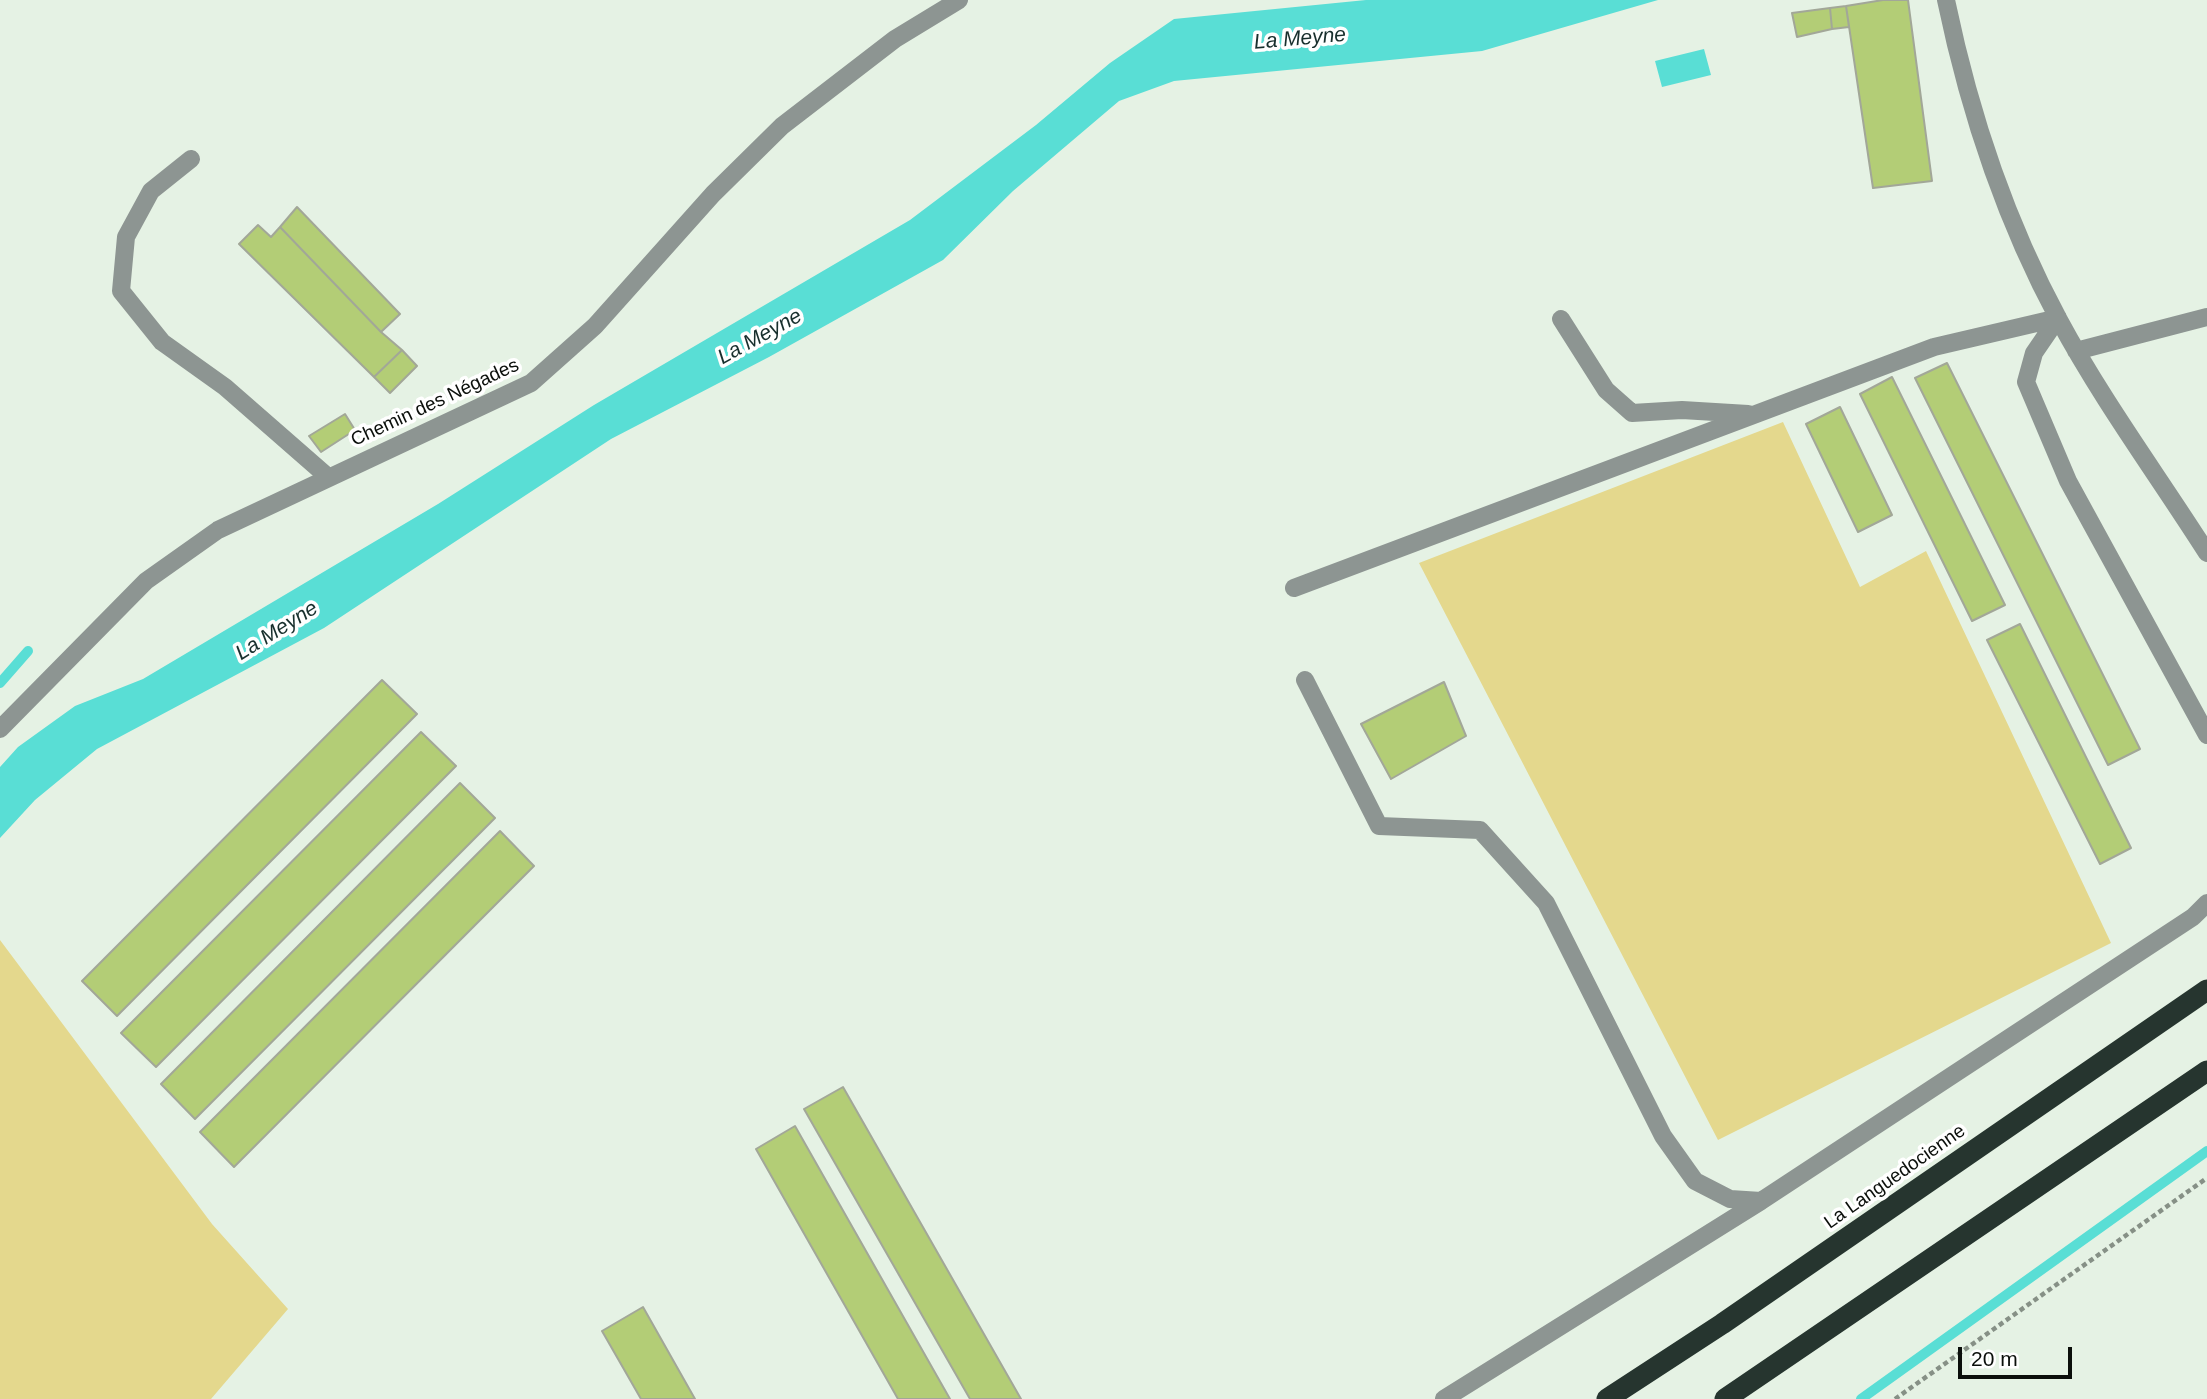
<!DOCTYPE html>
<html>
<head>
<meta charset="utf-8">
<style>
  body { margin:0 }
  #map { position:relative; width:2207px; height:1399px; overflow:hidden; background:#e5f2e4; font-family:Arial,sans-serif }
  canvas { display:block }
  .scale { position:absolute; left:1958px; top:1347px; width:114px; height:32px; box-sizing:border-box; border:4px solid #0b0f0b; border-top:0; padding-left:9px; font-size:21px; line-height:24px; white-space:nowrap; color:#0b0f0b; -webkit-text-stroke:5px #fff; paint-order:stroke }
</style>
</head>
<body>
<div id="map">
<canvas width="2207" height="1399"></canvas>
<div class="scale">20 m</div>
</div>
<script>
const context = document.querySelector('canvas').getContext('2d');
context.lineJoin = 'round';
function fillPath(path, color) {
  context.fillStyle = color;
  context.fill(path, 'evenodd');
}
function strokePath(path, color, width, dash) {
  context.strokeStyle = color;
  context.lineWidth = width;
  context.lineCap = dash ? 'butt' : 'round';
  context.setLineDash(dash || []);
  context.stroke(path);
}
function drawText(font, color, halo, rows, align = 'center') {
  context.font = font + ' Arial,sans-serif';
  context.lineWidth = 7;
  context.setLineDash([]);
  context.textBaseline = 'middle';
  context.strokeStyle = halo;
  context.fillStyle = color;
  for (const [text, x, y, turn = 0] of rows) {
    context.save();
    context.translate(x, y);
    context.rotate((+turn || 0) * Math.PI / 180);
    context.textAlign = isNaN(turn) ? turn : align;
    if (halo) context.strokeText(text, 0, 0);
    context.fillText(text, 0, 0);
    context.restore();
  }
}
const green = new Path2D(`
  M1783,422L1860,587L1926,551L2111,943L1718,1140L1419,563Z
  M0,940L212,1224L288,1309L211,1399H0Z`);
const water = new Path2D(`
  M1366,0H1658L1482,51L1174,81L1119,101L1013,191L943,260L769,357L611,439L324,628L97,749L35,800L0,838V767L18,747L75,706L143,679L438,504L594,405L910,220L1036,125L1110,63L1174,19Z
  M1704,49L1711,75L1662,87L1655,61Z`);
const stream = new Path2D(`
  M0,683L28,651
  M1861,1399L2207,1151`);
const building = new Path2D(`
  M1883,0H1908L1932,181L1873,188L1846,6Z
  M1846,6L1849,27L1832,29L1830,8Z
  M1830,8L1832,29L1797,37L1792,13Z
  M297,207L400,314L381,332L280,227Z
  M258,225L271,237L280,227L381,332L402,350L374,377L239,244Z
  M402,350L417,366L390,393L374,377Z
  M1947,363L2140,749L2108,765L1915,378Z
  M1892,377L2005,605L1972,621L1860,394Z
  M1840,407L1892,515L1858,532L1806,424Z
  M345,414L355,430L321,452L309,436Z
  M2020,624L2131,848L2100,864L1987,640Z
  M382,680L417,714L117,1016L82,981Z
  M1444,682L1466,736L1391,779L1361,724Z
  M421,732L456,766L156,1067L121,1033Z
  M460,783L495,818L195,1119L161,1084Z
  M500,831L534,866L234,1167L200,1132Z
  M843,1087L1021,1399H970L804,1109Z
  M795,1126L950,1399H898L756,1149Z
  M643,1307L695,1399H641L602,1331Z`);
const path = new Path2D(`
  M1895,1399L2207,1178`);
const minor = new Path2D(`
  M1946,0C1969,111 2005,220 2059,320C2102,400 2158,476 2207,553
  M191,159L151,191L126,237L121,291L162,342L225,387L328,477
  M2058,318L2034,353L2026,382L2068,481L2207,735
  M1561,319L1606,390L1632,413L1682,410L1748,414
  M2076,351L2207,317
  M1294,588L1934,347L2058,318
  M1305,680L1379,826L1480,830L1546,903L1663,1136L1695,1181L1730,1199L1761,1201
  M0,729L146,581L218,530L531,383L595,326L713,194L782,126L895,39L959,0
  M1444,1399L1761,1201L2193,917L2207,903`);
const highway = new Path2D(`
  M1607,1399L1722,1324L2207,990
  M1725,1399L2207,1071`);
const streetNames = [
  ["Chemin des Négades",435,403,-25],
  ["La Languedocienne",1895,1177,-35]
];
const waterNames = [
  ["La Meyne",1300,39,-5],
  ["La Meyne",760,337,-29],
  ["La Meyne",277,631,-32]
];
fillPath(green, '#e4d88d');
fillPath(water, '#59ded5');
strokePath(stream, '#59ded5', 10);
fillPath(building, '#b3cd76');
strokePath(building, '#a2a798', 2);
strokePath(path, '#869086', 4.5, [5, 3.5]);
strokePath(minor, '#8d9592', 18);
strokePath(highway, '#26352f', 21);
drawText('19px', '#0b0f0b', '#fff', streetNames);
drawText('italic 21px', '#182f2d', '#fff', waterNames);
</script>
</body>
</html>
